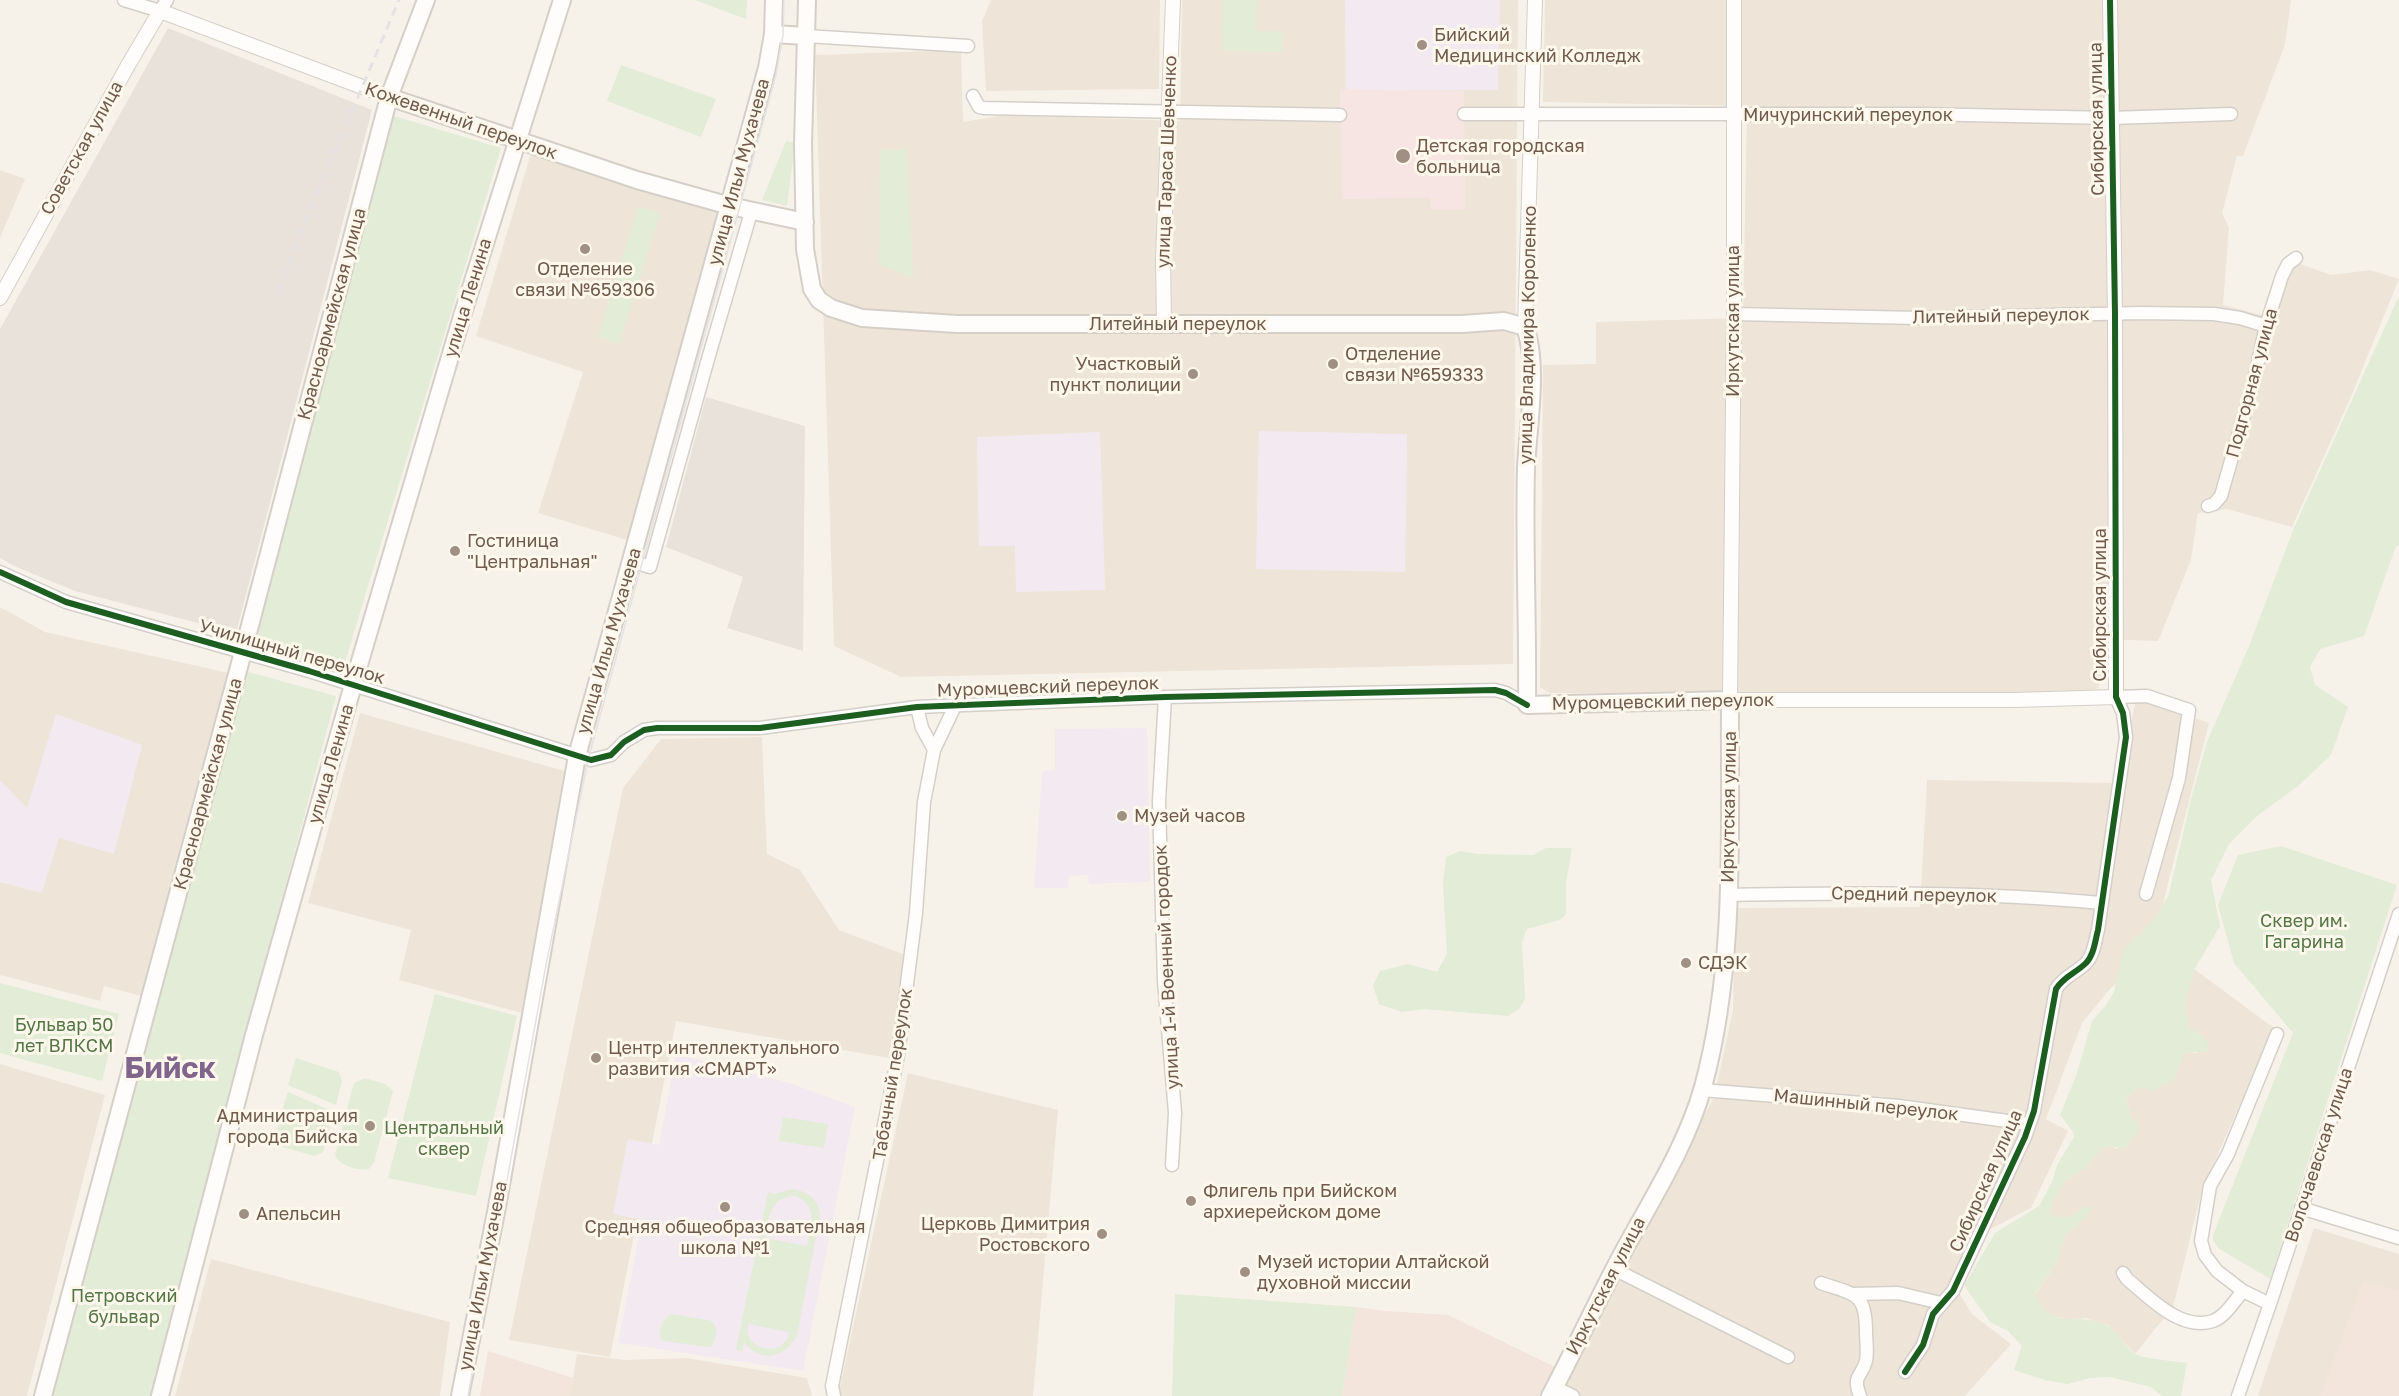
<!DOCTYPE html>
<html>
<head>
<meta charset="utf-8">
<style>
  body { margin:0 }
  canvas { display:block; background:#f6f2ea }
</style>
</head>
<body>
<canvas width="2399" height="1396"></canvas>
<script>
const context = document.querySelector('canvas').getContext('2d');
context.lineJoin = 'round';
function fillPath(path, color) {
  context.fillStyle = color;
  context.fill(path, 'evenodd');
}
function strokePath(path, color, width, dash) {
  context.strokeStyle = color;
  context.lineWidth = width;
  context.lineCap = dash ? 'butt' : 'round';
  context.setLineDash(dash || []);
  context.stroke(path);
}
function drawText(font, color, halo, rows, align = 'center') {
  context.font = font + ' "Golos Text",sans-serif';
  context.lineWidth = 6;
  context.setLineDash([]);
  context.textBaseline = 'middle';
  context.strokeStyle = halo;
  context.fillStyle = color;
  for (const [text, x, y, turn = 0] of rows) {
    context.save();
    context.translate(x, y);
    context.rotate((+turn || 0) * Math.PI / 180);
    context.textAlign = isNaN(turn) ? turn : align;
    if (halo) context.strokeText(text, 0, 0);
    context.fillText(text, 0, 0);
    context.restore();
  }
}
const residential = new Path2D(`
  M991,0H1160L1159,89L986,91L982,21Z
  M1182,0H1518L1513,664L901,677L834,646L815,55L961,50L963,122L1004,115L1180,121Z
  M1545,0H2291L2285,45L2243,156H2237L2222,213L2229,228L2223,305L2270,317L2295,262L2331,275L2370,270L2399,279L2350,399L2292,527L2227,509L2198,513L2191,560L2158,641L2103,639L2102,681L2098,688L2091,692L1549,693L1540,687L1543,365L1596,364V322L1743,318L1747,106L1543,102Z
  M531,153L722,211L627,540L538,513L583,372L476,336Z
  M0,170L25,179L0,238Z
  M0,607L45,632L229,673L141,996L104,986L100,1001L0,975Z
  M2136,698L2209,723L2150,954L2110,989L2082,1023L2046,1119L2068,1131L2031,1208L1971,1239L1951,1280L1972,1314L2011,1344L1965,1396H1558L1714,1097L1733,1010L1735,908L1920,907L1927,780L2120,783Z
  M360,713L568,772L526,1014L399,980L411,930L308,903Z
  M762,737L767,854L800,870L839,930L908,956L894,1059L676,1021L610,1357L509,1340L623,788L661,739Z
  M2194,969L2274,1028L2202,1190L2173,1307L2135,1354L2108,1325L2085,1318L2069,1320L2048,1315L2041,1307L2035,1295L2056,1263L2065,1235L2078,1225L2085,1206L2072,1217L2063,1218L2051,1214V1206L2064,1182L2086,1167L2102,1148L2111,1146L2117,1149L2139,1124L2131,1117L2126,1098L2139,1087L2175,1078L2182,1057L2187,1052L2197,1053L2202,1035L2189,1029L2185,1002Z
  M0,1064L105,1095L27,1396H0Z
  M908,1073L1058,1110L1033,1396H838Z
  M2314,1228L2399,1254V1291L2364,1281L2321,1396H2258Z
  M211,1259L450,1322L440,1396H175Z
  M577,1354L625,1360L686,1358L807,1378L812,1396H570Z`);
const commercial = new Path2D(`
  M2364,1281L2399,1291V1396H2321Z
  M1356,1307L1385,1311L1448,1315L1555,1367L1540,1396H1342Z
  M488,1351L573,1378L570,1396H480Z`);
const industrial = new Path2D(`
  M168,28L372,110L236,633L75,591L14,566L0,558V329Z
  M706,397L805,426L803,651L727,628L743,577L666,547Z`);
const education = new Path2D(`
  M1345,0H1500L1498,90H1346Z
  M1259,431L1407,434L1405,572L1256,569Z
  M1100,432L1105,590L1016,592L1015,546H979L977,437Z
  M56,714L142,745L114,854L59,838L42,893L0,882V780L27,808Z
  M1147,728L1150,882L1089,884L1088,875L1069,876L1068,888H1034L1042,771L1055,770V729Z
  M676,1054L790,1083L855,1107L803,1371L618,1343L642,1220L613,1214L628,1139L659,1145Z`);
const medical = new Path2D(`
  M1340,89L1464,91L1465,210H1431L1430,198L1342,199Z`);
const green = new Path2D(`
  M695,0H747L746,19Z
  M1223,0H1257L1256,31L1283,32L1282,52L1222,51Z
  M621,65L716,99L701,137L607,101Z
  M394,116L501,148L342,672L254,646Z
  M786,141L795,143L787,206L762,200Z
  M907,149L913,278L879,264L880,150Z
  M638,207L660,213L619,345L598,337Z
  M2399,296V545L2396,546L2364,636L2320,649L2310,667L2315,685L2348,707L2331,755L2298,786L2257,816L2229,844L2211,880L2220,926L2194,970L2185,1002L2189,1029L2202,1035L2208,1043L2206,1052H2187L2182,1057L2175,1078L2153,1091L2139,1087L2126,1098L2131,1117L2139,1124L2137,1133L2124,1149L2111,1146L2102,1148L2086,1167L2064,1182L2051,1206V1214C2067,1220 2072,1217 2085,1206L2090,1209L2089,1213L2078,1225L2065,1235L2056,1263L2035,1294C2052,1334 2076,1310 2106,1325C2116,1330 2124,1344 2132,1352C2140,1359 2175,1361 2187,1363L2181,1396H2162L2151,1387L2110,1377L2090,1378L2067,1384L2045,1380L2014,1370L2022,1346L2008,1331L1990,1322L1966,1288L1965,1284L1995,1233L2039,1206L2052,1182L2057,1165L2074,1137L2073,1132L2060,1115L2076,1076L2092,1021L2106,1005L2114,992L2123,950L2154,920L2169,894L2191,799L2207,742L2249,646L2294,528Z
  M245,671L336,696L150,1396H52Z
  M2281,846L2397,885L2270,1279L2218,1248L2213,1240V1235L2293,1033L2234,963L2218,905L2238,855Z
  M1546,848H1572L1566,883V914L1560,920L1527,929L1522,942L1525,998L1520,1008L1508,1016L1424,1009L1402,1012L1379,1004L1373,986L1380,971L1407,964L1437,972L1447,954L1443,883L1446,857L1460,851L1478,854L1533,855Z
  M0,983L119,1014L102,1081L0,1053Z
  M435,994L517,1016L476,1196L388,1178Z
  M296,1058L339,1072L342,1081L336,1105L288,1085Z
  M365,1078L385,1084L393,1091L374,1162L369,1169C358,1171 339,1166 335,1155L354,1083Z
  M288,1092L334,1112L332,1119L282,1110Z
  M281,1116L330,1126L323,1152L314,1156L273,1144Z
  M783,1117L828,1124L824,1148L779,1141Z
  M792,1189C807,1191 819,1199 820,1215L797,1336C784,1359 760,1363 744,1342L742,1351L736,1350L768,1192L773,1194ZM796,1196C819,1207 811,1225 807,1246L765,1238C769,1217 770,1196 796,1196ZM748,1324L789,1332C786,1359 742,1351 748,1324Z
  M1175,1294L1356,1307L1342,1396H1172Z
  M672,1314L712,1321L717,1330L713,1345L709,1347L664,1341L660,1338C659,1327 662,1319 672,1314Z`);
const minor = new Path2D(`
  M124,0L160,11L167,0
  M806,36L968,46
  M973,96L979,107L984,108L1340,115
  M1464,114H1918L2111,118L2231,114
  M1734,314L1918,318L2141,313L2214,314L2240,318L2266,326
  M2208,506L2214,504L2221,496L2254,380L2266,326L2282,276L2288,264L2296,258
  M631,561L650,567L708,359L752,209
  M0,572L66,602L309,671L591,760L611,755L624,742L644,730L657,728H760L917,707L965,705L1165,697L1495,690L1506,693L1527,705
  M1165,697L1159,801L1164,981L1175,1113L1172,1165
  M917,707L922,728L934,750L955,706
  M1728,895C1853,893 1976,891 2101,903
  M1702,1090L1899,1106L2029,1124
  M2301,1208L2399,1238
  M1614,1269L1788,1357
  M2123,1273L2127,1279C2149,1297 2181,1332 2213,1321C2226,1316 2234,1301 2243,1291
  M1821,1283C1855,1295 1866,1292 1866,1332C1866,1342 1868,1351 1866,1361C1861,1379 1852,1374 1860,1396
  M1853,1294L1898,1293L1941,1303
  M2270,1304L2243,1291L2217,1271L2205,1255L2201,1241L2210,1186L2228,1154L2277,1034
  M1905,1372L1923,1345L1933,1314L1953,1291L2025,1137L2034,1111L2056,989C2063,977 2076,973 2086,963C2094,955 2095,941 2098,930L2126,737L2123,713L2116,697L2147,696L2189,710L2179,778L2146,894
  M1555,1387L1573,1396
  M834,1396L832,1386L898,1055L916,913L924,802L934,750
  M2238,1396L2270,1304L2399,914`);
const tertiary = new Path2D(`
  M1734,0V307L1730,700H2014L2116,697L2115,314L2110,0
  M0,298L127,67L160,11L389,97
  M1164,324L1163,259L1173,0
  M1525,327L1535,0`);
const secondary = new Path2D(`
  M807,0L803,144L805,249L812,289L819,300L831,308L862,318L957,324H1462L1504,321L1525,327C1539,366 1528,426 1526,468C1524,547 1528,626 1527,705L1730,700C1729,828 1737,963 1703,1087C1687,1145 1650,1202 1622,1254C1597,1301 1575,1349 1550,1396
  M773,34L806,36
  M389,97L637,180L730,206L805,222
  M43,1396L243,652L389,97L426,0
  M160,1396L254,1035L353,685L463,313L562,0
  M460,1396L497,1207L577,756L767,68L773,34L774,0`);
const tram = new Path2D(`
  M468,1396L546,965L588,760L776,75L783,35L784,0`);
const rail = new Path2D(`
  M278,293L298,239L399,0`);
const cycleway = new Path2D(`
  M0,572L66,602L309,671L591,760L611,755L624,742L644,730L657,728H760L917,707L965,705L1165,697L1495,690L1506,693L1527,705
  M1905,1372L1923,1345L1933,1314L1953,1291L2025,1137L2034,1111L2056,989C2063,977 2076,973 2086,963C2094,955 2095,941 2098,930L2126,737L2123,713L2116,697L2115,314L2110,0`);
const markers = [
  [1422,45,6,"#a09084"],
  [1403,156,8,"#a09084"],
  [585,249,6,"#a09084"],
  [1333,364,6,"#a09084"],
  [1193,374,6,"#a09084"],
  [455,551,6,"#a09084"],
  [1122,816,6,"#a09084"],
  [1686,963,6,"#a09084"],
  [596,1058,6,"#a09084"],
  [370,1126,6,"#a09084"],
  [1191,1201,6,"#a09084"],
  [725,1207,6,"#a09084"],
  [244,1214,6,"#a09084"],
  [1102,1234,6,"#a09084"],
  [1245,1272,6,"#a09084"]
];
const poiNames = [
  ["Бийский",1434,35],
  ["Медицинский Колледж",1434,56],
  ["Детская городская",1416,146],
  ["больница",1416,167],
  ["Отделение",585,269,"center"],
  ["связи №659306",585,290,"center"],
  ["Отделение",1345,354],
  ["связи №659333",1345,375],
  ["Участковый",1181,364,"right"],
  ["пункт полиции",1181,385,"right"],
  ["Гостиница",467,541],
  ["\"Центральная\"",467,562],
  ["Музей часов",1134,816],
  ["СДЭК",1698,963],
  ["Центр интеллектуального",608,1048],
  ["развития «СМАРТ»",608,1069],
  ["Администрация",358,1116,"right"],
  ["города Бийска",358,1137,"right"],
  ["Флигель при Бийском",1203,1191],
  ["архиерейском доме",1203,1212],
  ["Апельсин",256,1214],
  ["Церковь Димитрия",1090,1224,"right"],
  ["Ростовского",1090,1245,"right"],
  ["Средняя общеобразовательная",725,1227,"center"],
  ["школа №1",725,1248,"center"],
  ["Музей истории Алтайской",1257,1262],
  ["духовной миссии",1257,1283]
];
const streetNames = [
  ["Мичуринский переулок",1848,115],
  ["Сибирская улица",2097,119,-91],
  ["Кожевенный переулок",461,121,19],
  ["Советская улица",82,148,-61],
  ["улица Тараса Шевченко",1167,162,-88],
  ["улица Ильи Мухачева",739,172,-75],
  ["улица Ленина",468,298,-73],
  ["Красноармейская улица",332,314,-75],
  ["Литейный переулок",2001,316,-1],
  ["Иркутская улица",1733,321,-90],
  ["Литейный переулок",1178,324],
  ["улица Владимира Короленко",1528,335,-89],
  ["Подгорная улица",2252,383,-75],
  ["Сибирская улица",2100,605,-90],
  ["улица Ильи Мухачева",609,641,-74],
  ["Училищный переулок",292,652,16],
  ["Муромцевский переулок",1048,687,-2],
  ["Муромцевский переулок",1663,702,-1],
  ["улица Ленина",331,764,-74],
  ["Красноармейская улица",208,784,-75],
  ["Иркутская улица",1729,807,-89],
  ["Средний переулок",1914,895,1],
  ["улица 1-й Военный городок",1167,967,-93],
  ["Табачный переулок",893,1074,-81],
  ["Машинный переулок",1866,1105,6],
  ["Волочаевская улица",2319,1155,-72],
  ["Сибирская улица",1986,1181,-66],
  ["улица Ильи Мухачева",483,1276,-79],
  ["Иркутская улица",1606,1286,-63]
];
const parkNames = [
  ["Сквер им.",2304,921],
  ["Гагарина",2304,942],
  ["Бульвар 50",64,1025],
  ["лет ВЛКСМ",64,1046],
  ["Центральный",444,1128],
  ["сквер",444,1149],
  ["Петровский",124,1296],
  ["бульвар",124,1317]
];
const townNames = [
  ["Бийск",170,1068]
];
fillPath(residential, '#eee5d8');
fillPath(commercial, '#f3e4dc');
fillPath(industrial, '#e8e2db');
fillPath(education, '#f3eaf1');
fillPath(medical, '#f7e5e3');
fillPath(green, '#e2ecd6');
strokePath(minor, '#d5cfc9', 15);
strokePath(tertiary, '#d5cfc9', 16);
strokePath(secondary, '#d6cfc8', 20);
strokePath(minor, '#fefdfc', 12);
strokePath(tertiary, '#fefdfc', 14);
strokePath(secondary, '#fefdfc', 16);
strokePath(tram, '#e4e2e4', 1.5);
strokePath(rail, '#e4e2e4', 3, [9, 6]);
strokePath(cycleway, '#1b5e20', 6);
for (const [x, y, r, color] of markers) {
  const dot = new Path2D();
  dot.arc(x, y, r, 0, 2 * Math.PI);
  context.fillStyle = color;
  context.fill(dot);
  strokePath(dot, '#fdf7ec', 2);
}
drawText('18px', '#715b4d', '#fdf7ec', poiNames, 'left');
drawText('18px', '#715b4d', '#fdf7ec', streetNames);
drawText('18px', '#547746', '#fdf7ec', parkNames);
drawText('bold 30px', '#81658d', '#fdf7ec', townNames);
</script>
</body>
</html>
